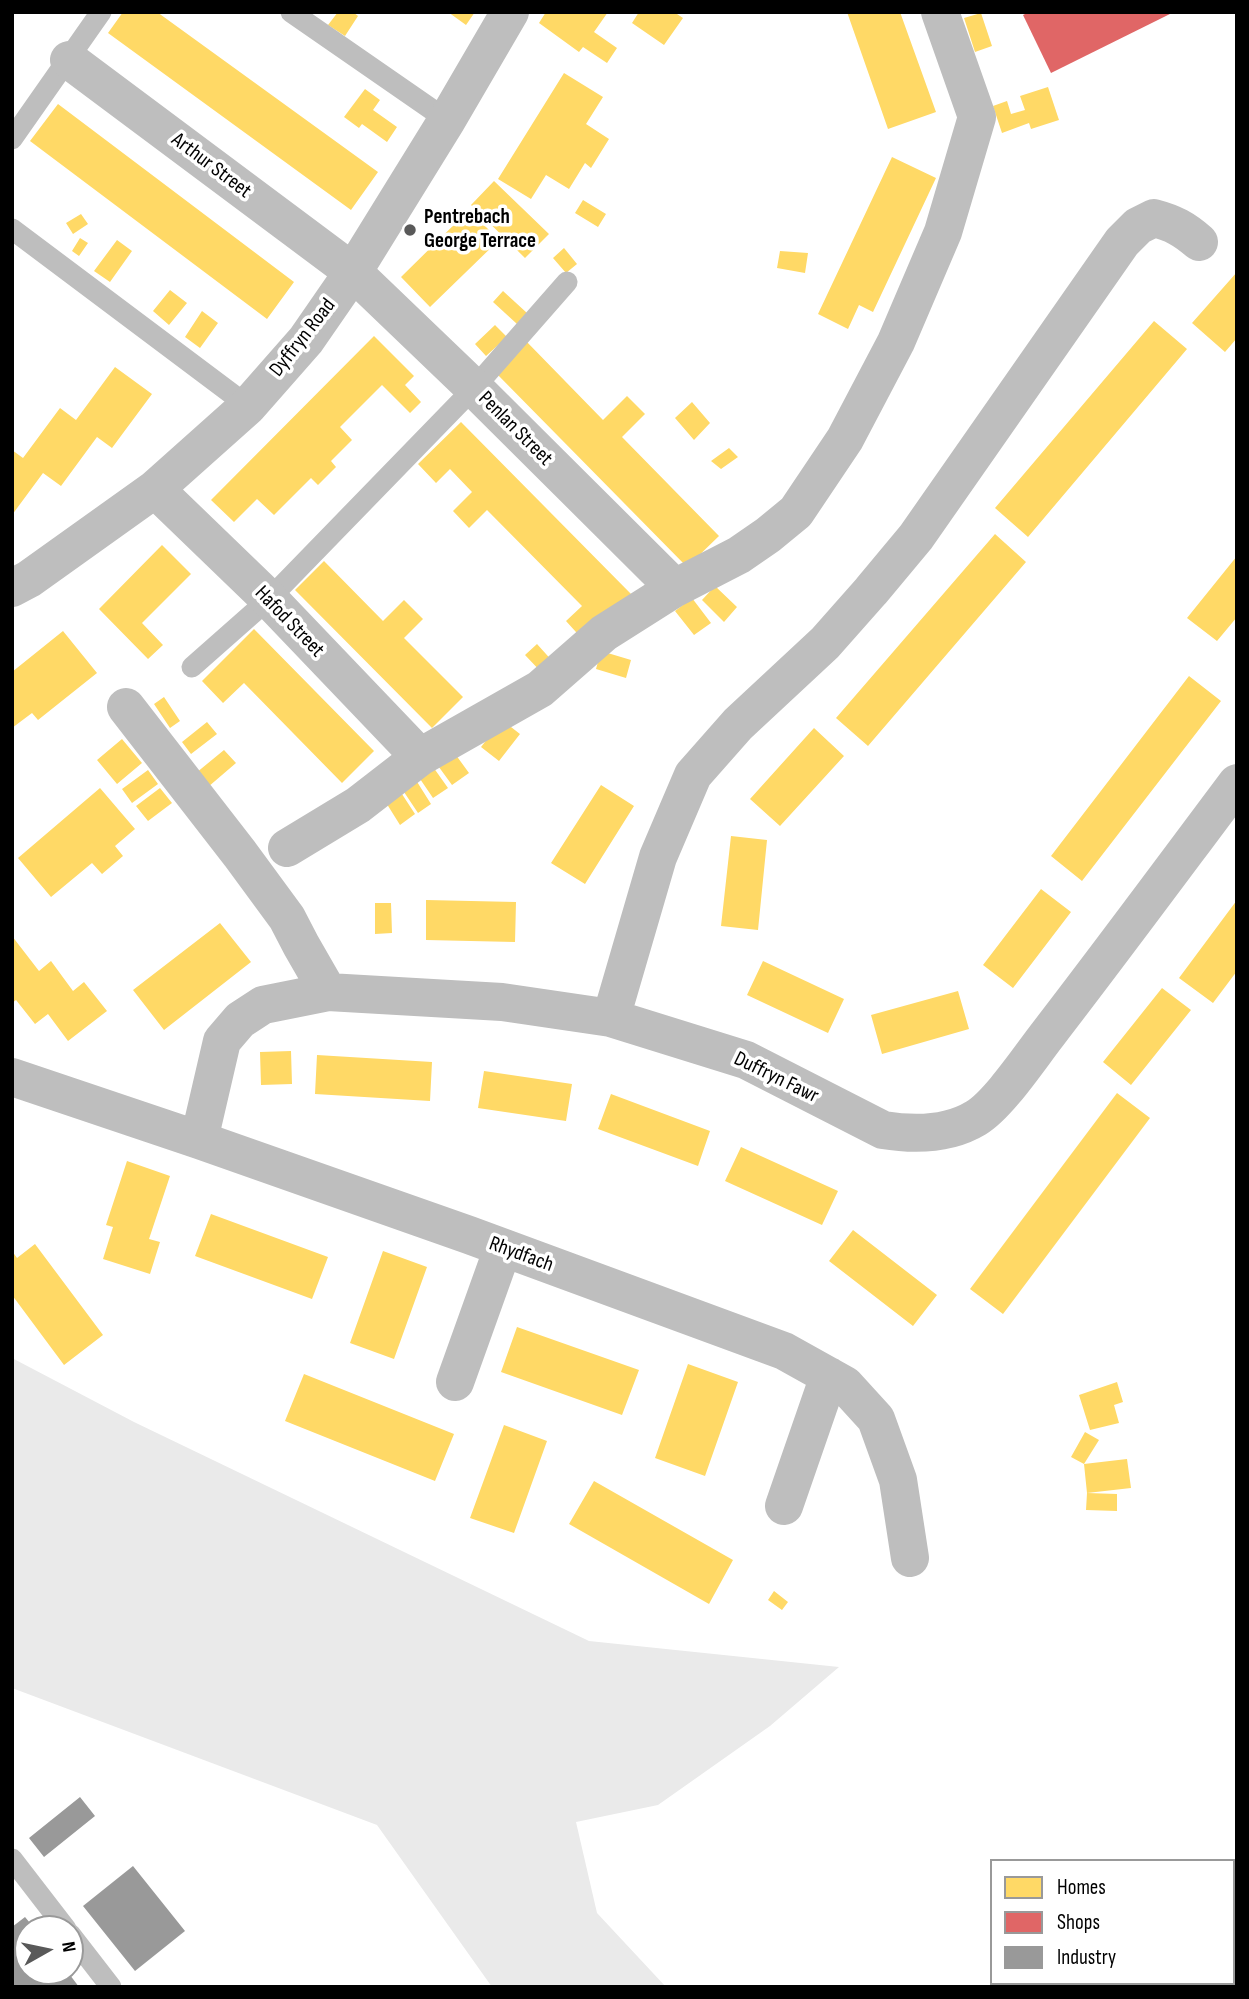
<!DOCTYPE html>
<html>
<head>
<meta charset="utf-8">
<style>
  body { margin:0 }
  #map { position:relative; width:1249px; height:1999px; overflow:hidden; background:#fff; font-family:"Sofia Sans Condensed",sans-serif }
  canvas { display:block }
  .frame { position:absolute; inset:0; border:14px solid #000; pointer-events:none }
  .legend { position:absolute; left:990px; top:1859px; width:245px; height:126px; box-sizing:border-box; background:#fff; border:2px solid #999; margin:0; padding:9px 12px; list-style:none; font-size:21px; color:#000 }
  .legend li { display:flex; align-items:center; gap:14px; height:35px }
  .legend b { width:35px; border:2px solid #999 }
  .north { position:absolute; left:14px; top:1915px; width:70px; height:70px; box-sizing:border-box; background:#fff; border:2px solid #999; border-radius:50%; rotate:81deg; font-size:19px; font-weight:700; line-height:28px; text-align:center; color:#000 }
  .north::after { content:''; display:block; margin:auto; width:24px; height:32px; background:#595959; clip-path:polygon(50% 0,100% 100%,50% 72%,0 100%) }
</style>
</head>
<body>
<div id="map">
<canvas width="1249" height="1999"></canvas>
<div class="frame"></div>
<ul class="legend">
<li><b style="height:19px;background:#ffd966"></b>Homes</li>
<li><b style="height:19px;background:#e06666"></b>Shops</li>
<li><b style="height:19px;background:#999"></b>Industry</li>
</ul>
<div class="north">N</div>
</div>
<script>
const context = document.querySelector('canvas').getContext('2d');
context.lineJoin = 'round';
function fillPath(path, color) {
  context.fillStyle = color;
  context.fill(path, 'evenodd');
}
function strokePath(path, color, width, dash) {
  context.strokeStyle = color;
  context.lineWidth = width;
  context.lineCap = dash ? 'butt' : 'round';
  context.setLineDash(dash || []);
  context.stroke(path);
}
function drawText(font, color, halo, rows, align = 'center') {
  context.font = font + ' "Sofia Sans Condensed",sans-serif';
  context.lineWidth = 7;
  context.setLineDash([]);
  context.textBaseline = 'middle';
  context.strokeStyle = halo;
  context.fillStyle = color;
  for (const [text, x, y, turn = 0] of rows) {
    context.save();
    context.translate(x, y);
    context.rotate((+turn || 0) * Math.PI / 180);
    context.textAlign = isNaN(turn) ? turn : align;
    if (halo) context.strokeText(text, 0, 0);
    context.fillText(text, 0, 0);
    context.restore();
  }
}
const green = new Path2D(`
  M12,1358L134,1422L589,1641L839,1667L770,1726L658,1805L576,1822L597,1913L666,1987H492L377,1825L12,1688Z`);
const homes = new Path2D(`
  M123,12H157L378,172L351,210L108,33Z
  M338,12H353L358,16L345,36L328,25Z
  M448,12H475L466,25Z
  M546,12H608L594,32L617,48L607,63L583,47L579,52L539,23Z
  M639,12H674L683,18L664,45L632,23Z
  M847,12H900L936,112L888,129Z
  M981,13L992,46L975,52L964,18Z
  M564,73L603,97L586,124L609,139L591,168L585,163L569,189L546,175L531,199L498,179Z
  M1048,87L1059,120L1031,129L1029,123L1002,133L993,106L1007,101L1011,114L1025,110L1020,96Z
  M365,89L380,100L373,110L397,127L387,142L362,124L359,128L344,117Z
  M58,104L294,282L267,319L30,141Z
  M892,157L936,178L873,312L859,305L848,329L818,314Z
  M494,181L549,234L525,258L471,205Z
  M583,200L606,214L598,227L575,213Z
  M469,210L499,240L430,307L401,277Z
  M81,214L88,224L73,234L66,223Z
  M80,238L88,243L79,256L72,251Z
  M117,240L132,251L110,282L94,271Z
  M564,248L577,264L566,273L553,258Z
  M780,251L808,253L805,273L777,268Z
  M1237,272V338L1225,352L1192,323Z
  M170,290L187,303L169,325L153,311Z
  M503,291L527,313L517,324L493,302Z
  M202,311L218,323L200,348L185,337Z
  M1154,321L1187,349L1028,537L995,508Z
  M495,325L507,337L486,356L475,344Z
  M374,336L414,376L405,385L421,402L410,413L382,385L340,427L352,440L331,461L336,467L318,485L311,478L274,515L257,499L234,522L211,500Z
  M526,341L603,420L627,396L645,414L622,437L719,536L687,567L495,372Z
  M115,367L152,394L112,448L97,437L61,486L43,473L12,515V450L23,458L60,408L76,420Z
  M692,402L710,423L694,440L675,418Z
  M461,422L632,595L585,642L566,621L582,606L487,510L469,528L453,511L472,492L450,469L436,483L418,464Z
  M729,448L738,457L721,469L711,461Z
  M995,534L1026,562L868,746L836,718Z
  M162,545L191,574L142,623L163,645L148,659L99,609Z
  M1237,556V617L1217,641L1187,618Z
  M324,561L383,621L404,600L423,619L404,638L463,697L432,728L295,590Z
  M715,586L737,607L724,622L702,600Z
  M692,598L711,623L694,635L675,611Z
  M254,629L374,751L342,783L244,683L223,703L202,681Z
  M63,631L97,673L38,720L32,713L12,728V672Z
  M537,644L555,664L544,675L525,655Z
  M601,651L631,660L626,678L596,669Z
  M1189,676L1221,701L1082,881L1051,856Z
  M164,697L180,721L170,728L154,704Z
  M502,720L520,734L499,761L481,747Z
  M207,722L217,734L191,754L182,742Z
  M814,728L844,756L780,826L750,799Z
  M122,739L142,763L117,784L97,760Z
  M224,750L236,763L208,787L196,773Z
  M453,751L469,773L452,785L436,763Z
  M431,764L448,788L433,798L416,773Z
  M148,770L158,784L132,803L122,789Z
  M414,777L431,804L418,813L400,786Z
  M601,785L634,806L585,884L551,863Z
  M100,788L135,829L115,846L123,856L102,874L92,863L51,897L18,858Z
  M160,788L172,803L148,821L136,806Z
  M400,791L415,814L400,825L385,801Z
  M731,836L767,840L758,930L721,926Z
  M1041,889L1071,912L1013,988L983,965Z
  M426,900L516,902L515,942L426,940Z
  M1237,900V971L1213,1003L1179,978Z
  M375,903H391L392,933L375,934Z
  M220,923L251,962L164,1030L133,990Z
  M12,936L39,971L51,961L73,991L84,982L107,1011L68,1041L48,1014L35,1024L16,1000L12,1003Z
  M763,961L844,999L828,1033L747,995Z
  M1162,988L1191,1010L1131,1085L1103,1062Z
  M958,991L969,1029L882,1054L871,1015Z
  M291,1051L292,1084L261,1085L260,1052Z
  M317,1055L432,1062L430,1101L315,1094Z
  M484,1071L572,1084L566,1121L478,1108Z
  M1117,1093L1150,1118L1003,1314L970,1289Z
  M611,1094L710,1131L698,1166L598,1129Z
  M741,1147L838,1191L822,1225L725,1181Z
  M127,1161L170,1176L149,1239L160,1242L150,1274L103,1259L113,1227L106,1225Z
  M211,1214L328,1257L312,1299L195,1256Z
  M853,1230L937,1295L913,1326L829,1261Z
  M35,1244L103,1335L64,1365L12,1295V1251L17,1258Z
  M383,1251L427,1267L394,1359L350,1343Z
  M517,1327L639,1370L622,1415L501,1372Z
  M688,1364L738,1382L705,1476L655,1458Z
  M304,1374L454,1434L435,1481L285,1421Z
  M1117,1382L1123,1402L1114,1405L1119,1423L1090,1430L1079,1395Z
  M504,1425L547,1441L514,1533L470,1518Z
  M1085,1432L1099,1440L1084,1464L1071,1457Z
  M1127,1459L1131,1488L1087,1493L1084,1464Z
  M594,1481L733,1560L709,1604L569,1524Z
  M1087,1493L1117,1494V1511L1086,1510Z
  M774,1591L788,1602L782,1610L768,1600Z`);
const shops = new Path2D(`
  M1029,12H1174L1051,73L1023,15Z`);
const industry = new Path2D(`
  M80,1797L95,1816L44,1857L29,1838Z
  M133,1866L185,1931L135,1971L83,1906Z
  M25,1917L35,1929H28V1971H67L79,1987H12V1927Z`);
const service = new Path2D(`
  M291,12L447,120
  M12,139L101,12
  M12,229L248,406
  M192,667L269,599L474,388L567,282
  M12,1859L66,1929
  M70,1934L111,1987`);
const minor = new Path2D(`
  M69,60L353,272L474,388L675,588
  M155,489L269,599L420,757
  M12,588L29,579L155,489L248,406L306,340L353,272L447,120L510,12
  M126,707L240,854L287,918L301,945L328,992
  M287,848L358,805L420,757L540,689L604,633L675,588L739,555L768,535L796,512L845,439L896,342L943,232L977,117L940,12
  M611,1018L658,857L693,775L738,724L825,643L871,591L916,537L1122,242L1138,226L1154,218C1173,223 1184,229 1199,242
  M12,1077L199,1140L469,1235L784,1351L845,1385L876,1419L898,1480L910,1558
  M199,1140L222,1041L240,1020L263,1005L328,992L502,1002L611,1018L746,1060L883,1130C914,1135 948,1135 976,1118C999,1104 1030,1057 1048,1034C1112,951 1174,867 1237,783
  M455,1382L503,1248
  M784,1506L829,1376`);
const markers = [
  [410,230,7,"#595959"]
];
const streetNames = [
  ["Arthur Street",211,166,37],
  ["Dyffryn Road",303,338,-52],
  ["Penlan Street",515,429,45],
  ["Hafod Street",289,622,46],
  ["Duffryn Fawr",776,1078,26],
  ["Rhydfach",521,1255,20]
];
const poiNames = [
  ["Pentrebach",424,218],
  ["George Terrace",424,242]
];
fillPath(green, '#eaeaea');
fillPath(homes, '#ffd966');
fillPath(shops, '#e06666');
fillPath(industry, '#999');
strokePath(service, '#bebebe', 21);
strokePath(minor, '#bebebe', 38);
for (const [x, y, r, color] of markers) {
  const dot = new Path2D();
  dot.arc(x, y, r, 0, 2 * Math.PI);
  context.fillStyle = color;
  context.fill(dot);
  strokePath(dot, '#fff', 2.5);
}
drawText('21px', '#000', '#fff', streetNames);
drawText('bold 21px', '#000', '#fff', poiNames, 'left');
</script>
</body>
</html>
